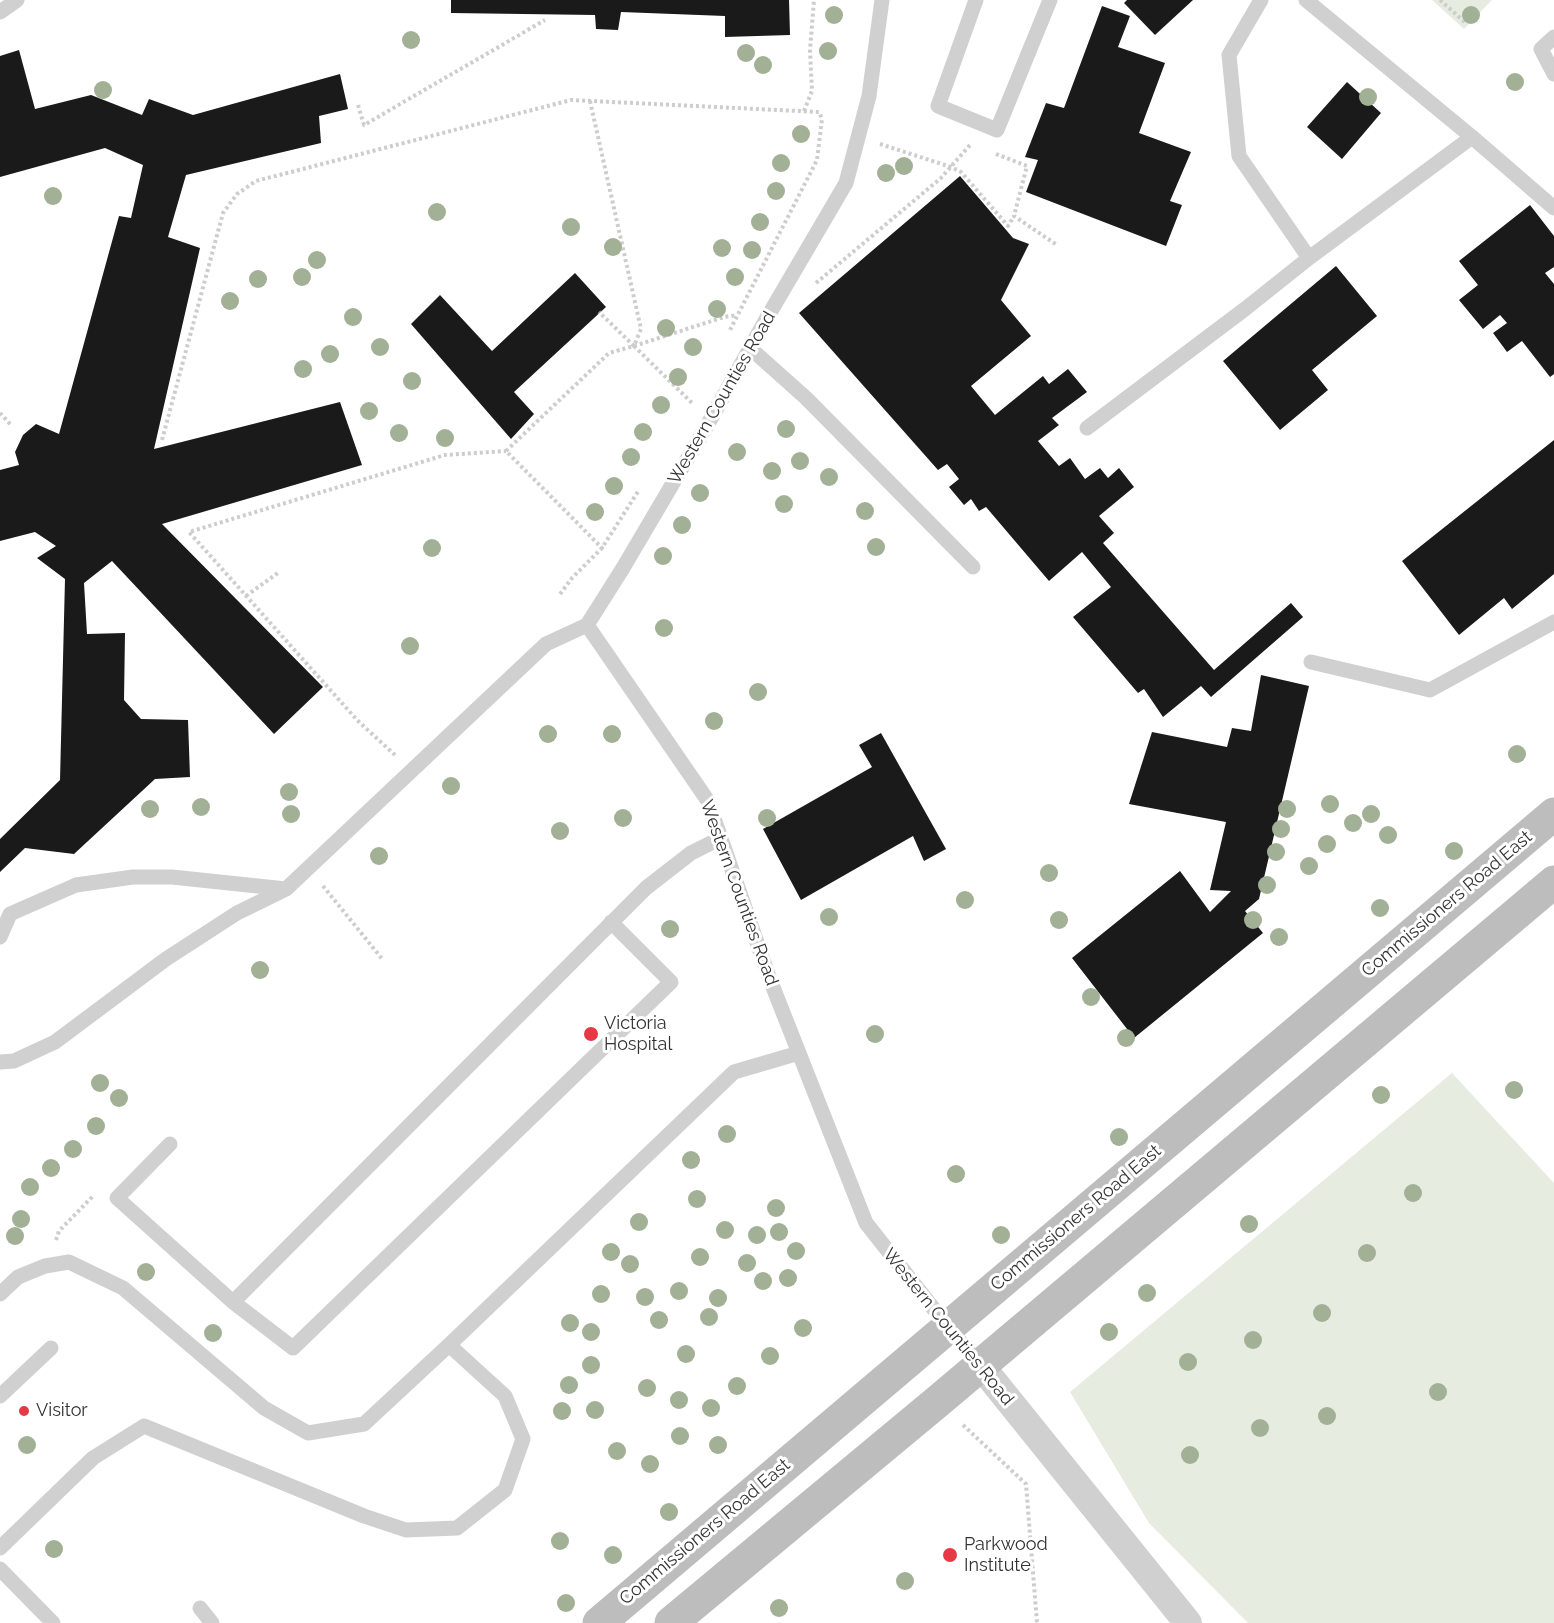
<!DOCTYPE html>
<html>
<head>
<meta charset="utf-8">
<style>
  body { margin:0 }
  canvas { display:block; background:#fff }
</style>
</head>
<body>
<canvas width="1554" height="1623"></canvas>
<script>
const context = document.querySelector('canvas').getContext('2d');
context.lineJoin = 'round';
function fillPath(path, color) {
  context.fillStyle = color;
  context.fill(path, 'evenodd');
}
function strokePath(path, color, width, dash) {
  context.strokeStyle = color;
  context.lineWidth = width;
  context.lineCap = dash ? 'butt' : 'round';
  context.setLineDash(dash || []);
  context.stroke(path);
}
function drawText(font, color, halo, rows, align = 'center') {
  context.font = font + ' Raleway,sans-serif';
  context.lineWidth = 6;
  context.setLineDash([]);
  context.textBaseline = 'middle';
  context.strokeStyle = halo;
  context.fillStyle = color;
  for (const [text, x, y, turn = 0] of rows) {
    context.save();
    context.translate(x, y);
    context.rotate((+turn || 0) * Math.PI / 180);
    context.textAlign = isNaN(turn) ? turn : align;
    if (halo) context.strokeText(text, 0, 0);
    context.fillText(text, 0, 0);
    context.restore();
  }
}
const green = new Path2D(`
  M1432,0H1492L1464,29Z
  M1452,1073L1554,1183V1623H1248L1149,1523L1070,1392Z`);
const building = new Path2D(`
  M451,0H789L790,35L725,37V16L621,12L618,30L596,29L595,15L451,13Z
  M1127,0H1193L1155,35L1124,3Z
  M1102,6L1130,16L1118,47L1165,63L1139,133L1191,152L1170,201L1182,205L1166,246L1026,192L1038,160L1025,157L1046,103L1064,108Z
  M19,50L35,109L91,95L142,115L149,99L193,115L340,74L348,109L319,116L321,143L186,175L168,237L200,248L154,449L340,402L362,465L162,524L323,687L274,734L112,561L84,583L87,634L125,633L124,700L141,719L188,720L190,777L155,779L74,854L25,848L0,872V839L60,780L65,579L37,558L56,546L35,532L0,541V470L19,465L15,452L23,435L36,424L59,434L119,216L131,218L143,165L105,148L0,177V56Z
  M1347,82L1381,113L1342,159L1307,127Z
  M960,176L1013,238L1029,244L1001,300L1031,336L971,386L995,415L1043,376L1049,384L1068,369L1087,392L1052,418L1059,425L1038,441L1059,466L1070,458L1085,479L1100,468L1108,478L1119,468L1134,487L1099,516L1114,533L1103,543L1214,670L1291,603L1303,617L1211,697L1201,686L1163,717L1144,689L1138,693L1073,617L1111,587L1082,552L1049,581L986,507L979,511L971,499L964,505L949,487L959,479L947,464L938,470L799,313Z
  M1530,205L1554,236V267L1545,273L1554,284V374L1550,377L1522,341L1507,352L1493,333L1507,323L1500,315L1483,329L1459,300L1478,285L1459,261Z
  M1336,266L1377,316L1312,370L1328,390L1280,430L1223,361Z
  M575,273L606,307L514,392L534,414L511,439L411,324L440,295L492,351Z
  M1554,440V574L1512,609L1504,598L1459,635L1402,561Z
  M1261,675L1309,686L1259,899L1245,911L1263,933L1134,1038L1072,958L1180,871L1210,912L1231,891L1210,890L1226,822L1129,804L1152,732L1227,747L1232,728L1251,731Z
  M881,733L946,849L924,861L913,836L801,900L763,829L872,767L859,745Z`);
const path = new Path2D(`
  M1440,0L1467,24
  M590,101L641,329L634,346L599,312
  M358,105L364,125L545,20
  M804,111L812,91L810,50L814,0
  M880,144L951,167L961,172L1008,226L1014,216
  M996,154L1027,166L1014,216L1057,245
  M816,283L941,178L970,145L972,146
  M634,346L724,317L737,315
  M0,413L11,425
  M162,440L223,213L237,194L256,181L571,100L819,112L822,119L817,160L730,330
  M603,549L506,451L609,353L634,346L692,403
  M560,594L572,578L602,548L639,490
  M246,596L278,573
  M395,755L358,721L189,532L445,455L506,451
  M323,886L383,960
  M56,1240L59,1231L93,1196
  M963,1425L1026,1484L1037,1623`);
const service = new Path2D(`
  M882,0L869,96L846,183L768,316L709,422L623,568L587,625L708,801L769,977L866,1223L948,1327L981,1366
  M976,0L938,106L997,130L1050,0
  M1261,0L1229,55L1239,156L1309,258
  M0,12L17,0
  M1554,37L1541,49L1554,74
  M1472,137L1554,208
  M750,348L806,398L973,567
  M1087,428L1245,309L1309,258L1472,137L1306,0
  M1311,662L1430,690L1554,622
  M0,937L10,914L76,885L133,877H172L286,889
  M0,1062L14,1061L55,1042L166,959L237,913L286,889L546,644L587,625
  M170,1144L117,1198L233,1302L646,888L691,853L721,838
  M0,1294L18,1277L45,1266L69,1262L123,1288L264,1408L308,1433L364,1424L449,1345L734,1072L799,1053
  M233,1302L293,1348L671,982L611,922
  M0,1396L51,1348
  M0,1548L93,1458L144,1426L364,1516L406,1530L457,1528L505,1490L523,1439L505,1396L449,1345
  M0,1569L53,1623
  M200,1608L212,1623`);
const minor = new Path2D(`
  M981,1366L1188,1623`);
const secondary = new Path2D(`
  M599,1623L1554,814
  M671,1623L937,1402L1554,882`);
const trees = [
  [834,15],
  [1471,15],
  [411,40],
  [828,51],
  [746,53],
  [763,65],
  [1515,82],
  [103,90],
  [1368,97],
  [801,134],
  [781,163],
  [904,166],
  [886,173],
  [776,191],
  [53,196],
  [437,212],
  [760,222],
  [571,227],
  [613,247],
  [722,248],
  [752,250],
  [317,260],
  [302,277],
  [735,277],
  [258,279],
  [230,301],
  [717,309],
  [353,317],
  [666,328],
  [380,347],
  [693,347],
  [330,354],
  [303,369],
  [678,377],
  [412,381],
  [661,405],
  [369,411],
  [786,429],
  [643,432],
  [399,433],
  [445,438],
  [737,452],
  [631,457],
  [800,461],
  [772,471],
  [829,477],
  [614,486],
  [700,493],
  [784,504],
  [865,511],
  [595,512],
  [682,525],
  [876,547],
  [432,548],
  [663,556],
  [664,628],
  [410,646],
  [758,692],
  [714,721],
  [548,734],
  [612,734],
  [1517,754],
  [451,786],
  [289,792],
  [1330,804],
  [201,807],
  [150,809],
  [1287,809],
  [291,814],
  [1371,814],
  [623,818],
  [767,818],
  [1353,823],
  [1281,829],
  [560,831],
  [1388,835],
  [1327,844],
  [1454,851],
  [1276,852],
  [379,856],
  [1309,866],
  [1049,873],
  [1267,885],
  [965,900],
  [1380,908],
  [829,917],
  [1059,920],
  [1253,920],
  [670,929],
  [1279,937],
  [260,970],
  [1091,997],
  [875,1034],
  [1126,1038],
  [100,1083],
  [1514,1090],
  [1381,1095],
  [119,1098],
  [96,1126],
  [727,1134],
  [1119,1137],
  [73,1149],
  [691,1160],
  [51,1168],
  [956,1174],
  [30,1187],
  [1413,1193],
  [697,1199],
  [776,1208],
  [21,1219],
  [639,1222],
  [1249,1224],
  [725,1230],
  [779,1232],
  [757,1235],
  [1001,1235],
  [15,1236],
  [796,1251],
  [611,1252],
  [1367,1253],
  [700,1257],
  [747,1263],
  [630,1264],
  [146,1272],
  [788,1278],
  [763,1281],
  [679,1291],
  [1147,1293],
  [601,1294],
  [645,1297],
  [718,1298],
  [1322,1313],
  [709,1317],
  [659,1320],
  [570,1323],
  [803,1328],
  [591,1332],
  [1109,1332],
  [213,1333],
  [1253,1340],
  [686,1354],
  [770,1356],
  [1188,1362],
  [591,1365],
  [569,1385],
  [737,1386],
  [647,1388],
  [1438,1392],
  [679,1400],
  [711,1408],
  [595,1410],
  [562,1411],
  [1327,1416],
  [1260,1428],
  [680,1436],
  [27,1445],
  [718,1445],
  [617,1451],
  [1190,1455],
  [650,1464],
  [669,1512],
  [560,1541],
  [54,1549],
  [613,1555],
  [905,1581],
  [566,1603],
  [779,1608]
];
const markers = [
  [591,1034,8,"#e63946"],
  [24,1411,6,"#e63946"],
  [950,1555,8,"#e63946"]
];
const streetNames = [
  ["Western Counties Road",722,398,-60],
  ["Western Counties Road",739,893,70],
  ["Commissioners Road East",1447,904,-40],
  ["Commissioners Road East",1076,1218,-40],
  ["Western Counties Road",948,1327,51],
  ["Commissioners Road East",705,1532,-40]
];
const poiNames = [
  ["Victoria",604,1024],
  ["Hospital",604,1045],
  ["Visitor",36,1411],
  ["Parkwood",964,1545],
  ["Institute",964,1566]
];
fillPath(green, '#e6ecdf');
fillPath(building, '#1a1a1a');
strokePath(path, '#cdcdcd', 4, [3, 3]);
strokePath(service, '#d0d0d0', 15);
strokePath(minor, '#d0d0d0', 28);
strokePath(secondary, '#bdbdbd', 33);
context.fillStyle = '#a2b095';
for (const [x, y] of trees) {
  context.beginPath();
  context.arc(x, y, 9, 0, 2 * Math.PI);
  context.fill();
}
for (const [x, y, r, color] of markers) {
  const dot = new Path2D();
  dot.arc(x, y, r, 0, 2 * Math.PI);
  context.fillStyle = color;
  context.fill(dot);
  strokePath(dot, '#fff', 2);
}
drawText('18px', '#333', '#fff', streetNames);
drawText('18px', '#333', '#fff', poiNames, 'left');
</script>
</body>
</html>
